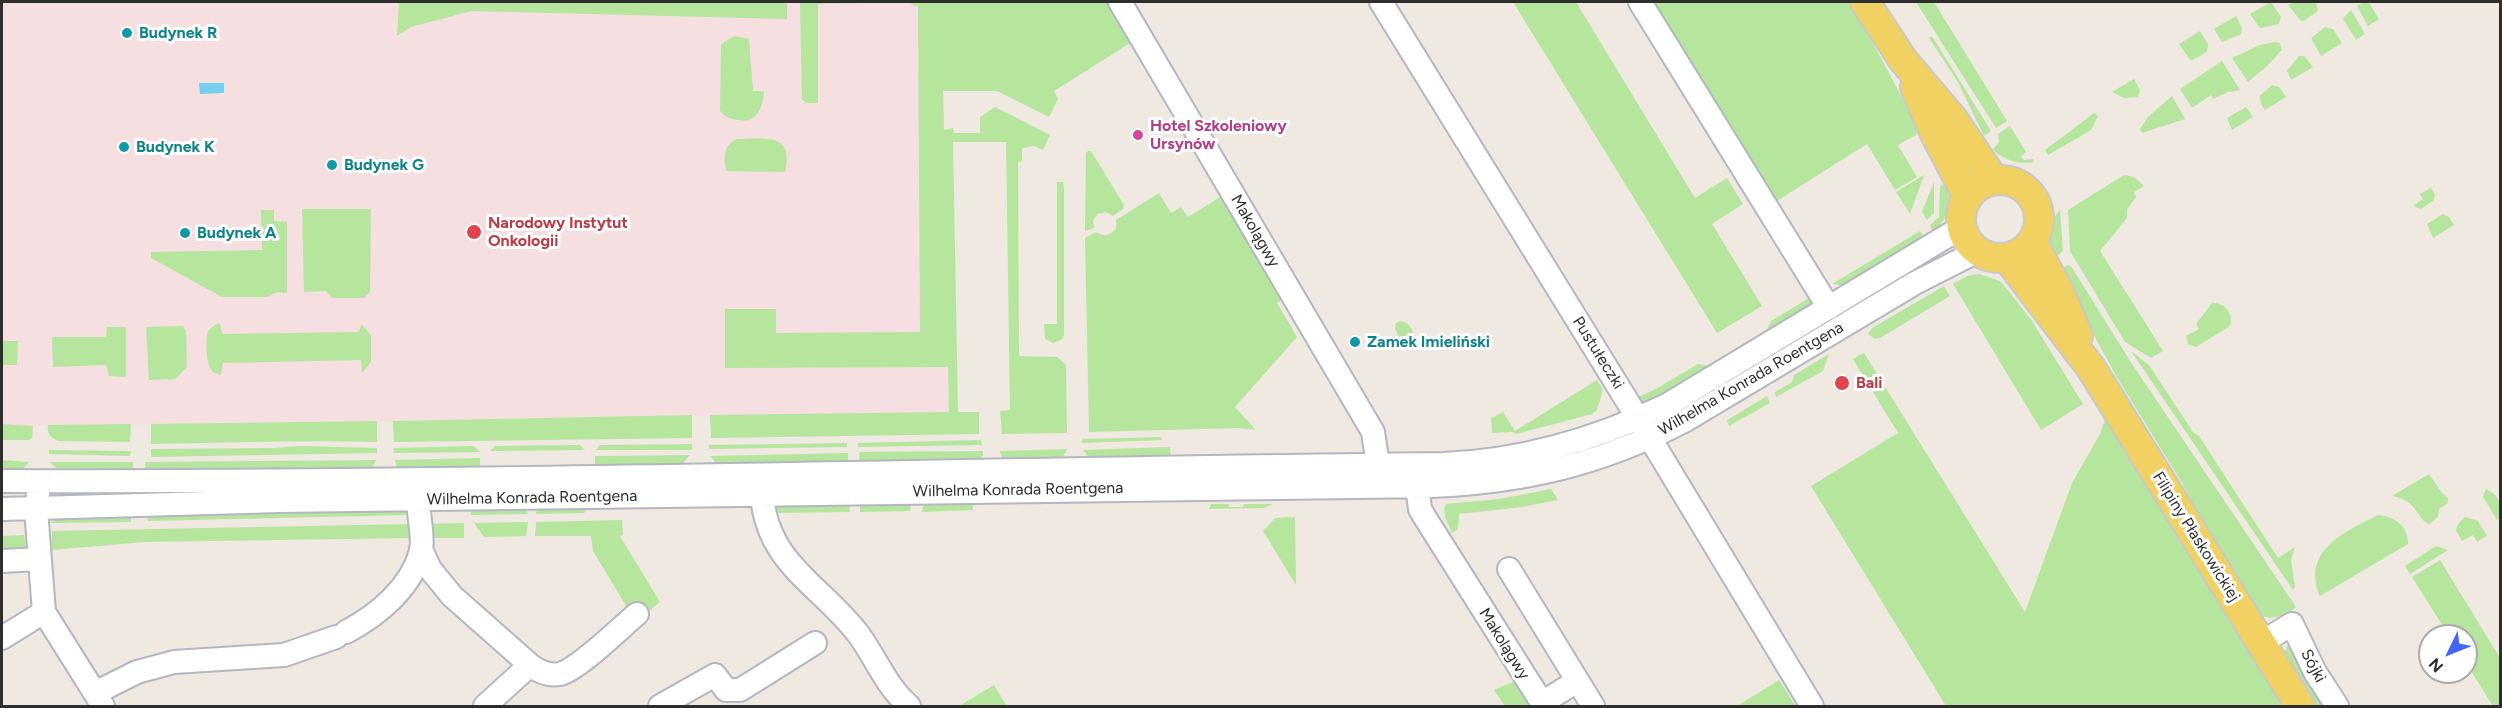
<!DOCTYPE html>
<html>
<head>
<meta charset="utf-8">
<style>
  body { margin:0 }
  #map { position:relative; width:2502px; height:708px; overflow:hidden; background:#efe9e1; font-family:Figtree,sans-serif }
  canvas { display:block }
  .frame { position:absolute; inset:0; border:3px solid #2e2e2e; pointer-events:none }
  .north { position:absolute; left:2418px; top:624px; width:60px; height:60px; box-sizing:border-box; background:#fff; border:2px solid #ababab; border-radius:50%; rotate:227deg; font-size:16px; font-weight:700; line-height:24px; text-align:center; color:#2e2e2e }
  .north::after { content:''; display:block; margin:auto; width:21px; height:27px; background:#4264fb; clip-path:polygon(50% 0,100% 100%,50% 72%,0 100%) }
</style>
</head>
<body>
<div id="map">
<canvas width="2502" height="708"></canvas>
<div class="frame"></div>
<div class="north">N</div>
</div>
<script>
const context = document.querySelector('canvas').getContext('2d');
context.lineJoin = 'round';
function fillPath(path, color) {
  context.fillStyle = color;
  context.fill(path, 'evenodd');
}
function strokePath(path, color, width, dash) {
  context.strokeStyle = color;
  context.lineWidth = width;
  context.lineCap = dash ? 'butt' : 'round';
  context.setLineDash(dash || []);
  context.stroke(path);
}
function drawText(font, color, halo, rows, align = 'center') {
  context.font = font + ' Figtree,sans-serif';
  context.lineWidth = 6;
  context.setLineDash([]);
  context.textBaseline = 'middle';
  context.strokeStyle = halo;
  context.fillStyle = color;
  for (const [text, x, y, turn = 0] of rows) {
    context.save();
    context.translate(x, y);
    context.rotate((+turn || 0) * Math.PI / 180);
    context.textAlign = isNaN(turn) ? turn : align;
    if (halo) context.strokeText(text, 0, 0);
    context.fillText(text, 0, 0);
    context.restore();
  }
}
const medical = new Path2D(`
  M2,2H942L949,412L40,426L2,424Z`);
const green = new Path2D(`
  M399,2H787V19L471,11L411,27L397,36Z
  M800,2H1108L1132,42L1054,91L1058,99L1049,117L997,91H943L944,130L953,128L954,133H980V117L995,107L1050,135L1043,150L1034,146L1022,148V161L1018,162L1019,356L1057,357L1066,365L1067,433L1002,434L1000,411L1010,410L1006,142H953L958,412H979V434L711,438L710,415L949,412L948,367L725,368V309H776V333L920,332L918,6L912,5L911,2L818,4V103H807L802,100Z
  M1513,2H1576L1695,198L1727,178L1743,204L1712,224L1762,306L1717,333Z
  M1647,2H1851L1918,127L1916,135L1898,145L1917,177L1895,190L1867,144L1772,204Z
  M1916,2H1934L2007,121L1996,128Z
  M2271,2L2281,17L2279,24L2260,28L2250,14Z
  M2294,2H2316L2318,11L2305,20L2301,21L2288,5Z
  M2363,2L2369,3L2379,19L2368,26L2357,6Z
  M2351,10L2365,34L2356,40L2343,19Z
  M2236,16L2242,28L2241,34L2222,42L2214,29Z
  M2325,27L2333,29L2342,43L2321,56L2311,38Z
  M2200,31L2208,44L2207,52L2191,61L2179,44Z
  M734,36L749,39L753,91H764C763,107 757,124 738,120C730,119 725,117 720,111L721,44Z
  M1932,36L1991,131L1984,136L1958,82L1929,38Z
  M2275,42L2280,43L2282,50L2266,67L2248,82L2232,58L2260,45Z
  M2299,56H2304L2313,67L2291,80L2287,71Z
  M2222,61L2240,90L2228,92L2213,99L2211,95L2192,108L2180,89Z
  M2134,79L2140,90L2138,97L2124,98L2112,92Z
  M2272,85L2279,87L2286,97L2265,110L2261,104L2260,96Z
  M2172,96L2185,119L2142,133L2140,129L2148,117Z
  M2246,107L2253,117L2232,130L2227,118Z
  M2094,113L2098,116L2091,130L2048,155L2045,150Z
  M2010,126L2026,152L2021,156L2024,160L2033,159L2034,162C2020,165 2002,160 1993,149L1999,142L1998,134Z
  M737,139C766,139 794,132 785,172L726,171C724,156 723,146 737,139Z
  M1088,151H1091L1124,205L1123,209L1113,216L1106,212L1098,214L1093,220L1094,228L1085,231L1086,153Z
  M1924,175L1910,214L1896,192Z
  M2124,175L2134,177L2144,186L2134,192L2136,197L2127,209V218L2100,251L2163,351L2151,358L2125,342L2070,251L2068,210Z
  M1948,179C1955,200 1949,218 1933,232L1930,225L1939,217L1940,187Z
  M1057,182H1063L1064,190V336L1061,340L1053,343L1045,339L1044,324H1057Z
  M1934,182V213L1927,220L1922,212Z
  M2431,188L2435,194L2434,200L2421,209L2413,206L2423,199L2420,194Z
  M1159,193L1171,213L1181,207L1188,217L1222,196L1285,298L1277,303L1297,337L1235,407L1256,430L1238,428L1089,432L1085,238L1096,232C1104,237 1111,236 1116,228V220Z
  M302,209H371L370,292L364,298H332L326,291L304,292Z
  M261,210H274V221L287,222V293L277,292L268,297H222L151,258V252L262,250Z
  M2060,210L2063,251L2054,259C2048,243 2047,223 2060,210Z
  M2443,214L2449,217L2454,225L2433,238L2427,224Z
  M1920,231L1925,239L1848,286L1832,284Z
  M2067,265L2071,266L2132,364L2296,607L2287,615L2269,618L2263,616L2256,611L2233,579L2182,483L2115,374L2059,271Z
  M1979,274L2000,281L2010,293L2032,321L2083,404L2041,430L1953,284L1967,276Z
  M1944,286L1950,296L1880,338L1875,339L1868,334L1872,328Z
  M1816,294V304L1768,335L1766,332L1771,321Z
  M2212,303C2225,302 2234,314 2230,326L2196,347L2188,344L2186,336L2199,329L2196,324Z
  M1400,321C1408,322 1414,328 1413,337L1409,341L1401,340L1395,329L1396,323Z
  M220,323L222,334L359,332L361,324L371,335V362L362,373L361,360L223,363L221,375L213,372C206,364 205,343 208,332C210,327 216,325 220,323Z
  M183,326L186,331L187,367L175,379L149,380L146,327Z
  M107,327H126V377L109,376L106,365L53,367L52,337H106Z
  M2,341H18L17,365H2Z
  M2131,351L2149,365L2193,432L2199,436L2278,558L2295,547L2291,560L2295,587L2293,590Z
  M1864,353L2025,612L2072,483L2100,434L2105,419L2116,433L2286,706H1946L1811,486L1898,433L1853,359Z
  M1829,354L1823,371L1776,397L1775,392L1792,382L1794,375Z
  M1698,364L1705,365L1709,371L1664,397L1645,403L1636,398L1654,390Z
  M1597,380L1603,390L1597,410L1592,414L1516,434L1512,432L1492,433L1491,418L1503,412L1515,431Z
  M1767,396L1770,403L1729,426L1727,420Z
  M692,415V438L394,442L393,421Z
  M377,421V442C302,440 227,443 151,444V424Z
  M2,424L33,426L32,438L29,440H2Z
  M131,424L130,442L58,441C50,437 47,434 48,425Z
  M1161,437L1162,440L1082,443V439Z
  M981,440L982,445L858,447V443Z
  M847,443V447L709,449V445Z
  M692,444V450H596L600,445Z
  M580,445L585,450L490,451L495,446Z
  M300,446L377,448V453L151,457V449L272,448Z
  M474,446L480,452L394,453L393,448Z
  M1170,447L1171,459L1091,460L1083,450Z
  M1067,449L1062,459L1003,460L1000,451Z
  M49,450L131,451L130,456L49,454Z
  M983,451V455L978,462L860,465L859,452Z
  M848,453V464H716L711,456Z
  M690,455L683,463L675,466L595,467V456Z
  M480,458V469L402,471L396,465L395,460Z
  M2,460L29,462L20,472L2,471Z
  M376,460L371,470L145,473V462Z
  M50,462H133V473L59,471Z
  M2429,474L2442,493L2448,498V503L2439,509L2438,517L2429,524C2416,519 2419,501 2392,496Z
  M1551,489L1558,500L1522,507L1459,514L1458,529L1452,533L1445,517L1444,508L1446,504L1499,499Z
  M2486,489C2500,495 2501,504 2500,518L2497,520L2483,497Z
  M907,501L911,504L910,511L860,512V502Z
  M849,502L850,512L774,513L777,505Z
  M972,502L973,510L922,512L924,503Z
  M1211,504H1229V507H1243L1244,504H1273L1264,508L1209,509Z
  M586,505V511L584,513L536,514L537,507Z
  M525,506L528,514L471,515L472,507Z
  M404,509L409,515L148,521L147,514Z
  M131,514V522L50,523L59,517Z
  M2378,515C2395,517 2408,525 2408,544L2320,596C2301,551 2344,532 2378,515Z
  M1295,517L1296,585L1263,531L1275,518Z
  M2465,517L2478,521L2487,536L2477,542L2473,535L2462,541L2456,530L2458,524Z
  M622,520L623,535L620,536L660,602L645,614L628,609L593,551L591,536H535L536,522Z
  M528,522L526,536L484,537L474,523Z
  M464,523V538H426L427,524Z
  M412,524L413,538L144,542L52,550V531Z
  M24,535L26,550L2,553V536Z
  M2436,546L2448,550L2410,574L2405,566Z
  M2440,560L2500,658V706H2493L2466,663V636H2449L2412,577Z
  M2292,643L2330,706H2313L2283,657L2288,644Z
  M1779,680L1796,706H1737Z
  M1515,681L1531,703L1525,706H1505L1494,690Z
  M994,685L1007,706H959Z`);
const water = new Path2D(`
  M199,83H224V93L200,94Z`);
const minor = new Path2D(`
  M1120,2L1373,432L1378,465
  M1381,2L1650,438L1812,706
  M1640,2L1829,308
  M2,481C482,483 962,469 1443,464C1523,461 1595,440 1667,405L1962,227
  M1417,486L1420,509L1424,516L1544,706
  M38,494L36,509L44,612L103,706
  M762,495C767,564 821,585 859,635C877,660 886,686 909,706
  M2,509L279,501L1432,486C1525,482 1601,464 1684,421L1915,283L1978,251
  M421,549L430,569L452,596L530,665
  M2,561L39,559
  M1509,569L1593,706
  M346,632C378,615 411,588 421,551C424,539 418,513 418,499
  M2,638L44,612
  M2261,643L2292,624L2315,672L2337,706
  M95,693L137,672L174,662L284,655L336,637
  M1542,703L1577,681
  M485,706L530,665C539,672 548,676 560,674C579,669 620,628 637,614
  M660,706L715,675L726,690H740L815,643`);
const major = new Path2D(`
  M1865,2L1903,60L1953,119L1994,180
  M1915,87L1935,134L1968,197
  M1961 219a39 39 0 1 1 78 0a39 39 0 1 1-78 0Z
  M2032,242L2059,291L2078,336
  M2007,258L2091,368L2300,706`);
const markers = [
  [127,33,6,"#0f9aa8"],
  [1138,135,6,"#d1479c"],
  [124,147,6,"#0f9aa8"],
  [332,165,6,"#0f9aa8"],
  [474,232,8,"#e0444e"],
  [185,233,6,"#0f9aa8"],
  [1355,342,6,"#0f9aa8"],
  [1842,383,8,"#e0444e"]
];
const cultureNames = [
  ["Budynek R",139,33],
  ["Budynek K",136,147],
  ["Budynek G",344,165],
  ["Budynek A",197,233],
  ["Zamek Imieliński",1367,342]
];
const hotelNames = [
  ["Hotel Szkoleniowy",1150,126],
  ["Ursynów",1150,144]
];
const healthNames = [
  ["Narodowy Instytut",488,223],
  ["Onkologii",488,241],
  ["Bali",1856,383]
];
const streetNames = [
  ["Makolągwy",1255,231,60],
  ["Pustułeczki",1598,353,58],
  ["Wilhelma Konrada Roentgena",1751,379,-30],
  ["Wilhelma Konrada Roentgena",1018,490,-1],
  ["Wilhelma Konrada Roentgena",532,498,-1],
  ["Filipiny Płaskowickiej",2196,537,58],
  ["Makolągwy",1504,644,58],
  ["Sójki",2313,666,62]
];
fillPath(medical, '#f5dfe0');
fillPath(green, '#b6e59e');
fillPath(water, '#75cff0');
strokePath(minor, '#b4b7c1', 26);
strokePath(major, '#c9c9c9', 32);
strokePath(minor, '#fff', 22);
strokePath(major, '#f2d163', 28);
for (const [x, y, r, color] of markers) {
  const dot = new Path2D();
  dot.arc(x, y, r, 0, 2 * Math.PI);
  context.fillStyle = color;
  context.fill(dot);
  strokePath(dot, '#fff', 2);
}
drawText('bold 16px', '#0d838f', '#fff', cultureNames, 'left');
drawText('bold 16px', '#b23c85', '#fff', hotelNames, 'left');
drawText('bold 16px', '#be3a42', '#fff', healthNames, 'left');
drawText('16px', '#2e2e2e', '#fff', streetNames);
</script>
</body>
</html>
